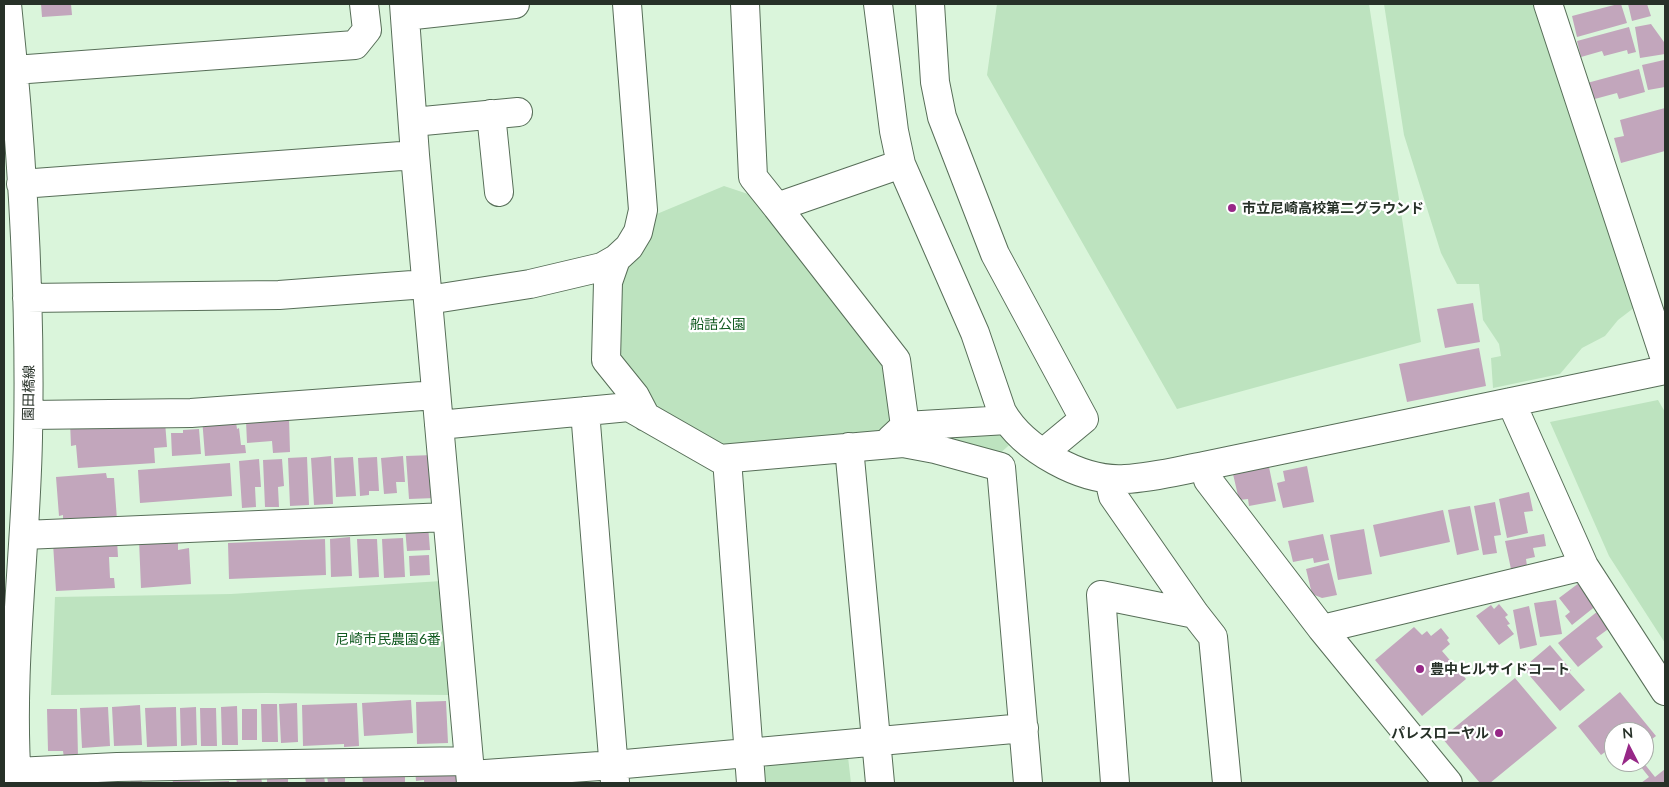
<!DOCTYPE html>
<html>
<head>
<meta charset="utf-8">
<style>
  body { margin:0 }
  #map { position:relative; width:1669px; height:787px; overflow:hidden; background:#daf5db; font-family:Lato,sans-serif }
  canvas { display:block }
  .frame { position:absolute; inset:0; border:5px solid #273128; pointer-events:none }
  .north { position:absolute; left:1604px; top:722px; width:50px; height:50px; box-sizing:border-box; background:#fff; border:1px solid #a9ada9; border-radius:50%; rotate:355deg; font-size:14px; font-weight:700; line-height:20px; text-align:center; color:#273128 }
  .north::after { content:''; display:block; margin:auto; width:18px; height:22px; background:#972887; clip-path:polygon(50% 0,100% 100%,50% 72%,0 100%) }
</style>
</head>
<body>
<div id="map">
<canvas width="1669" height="787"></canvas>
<div class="frame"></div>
<div class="north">N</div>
</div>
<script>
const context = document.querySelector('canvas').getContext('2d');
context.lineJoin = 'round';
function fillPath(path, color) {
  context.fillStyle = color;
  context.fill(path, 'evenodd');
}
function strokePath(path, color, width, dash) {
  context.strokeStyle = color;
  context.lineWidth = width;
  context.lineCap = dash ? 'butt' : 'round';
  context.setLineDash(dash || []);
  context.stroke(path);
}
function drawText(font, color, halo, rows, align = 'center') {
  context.font = font + ' Lato,"Noto Sans JP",sans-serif';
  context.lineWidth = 4.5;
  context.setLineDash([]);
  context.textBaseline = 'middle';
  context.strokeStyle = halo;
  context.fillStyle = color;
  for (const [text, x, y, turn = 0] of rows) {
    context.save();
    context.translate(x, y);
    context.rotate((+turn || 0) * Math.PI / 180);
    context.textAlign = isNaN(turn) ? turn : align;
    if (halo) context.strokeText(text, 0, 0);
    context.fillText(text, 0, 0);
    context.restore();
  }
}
const green = new Path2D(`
  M997,4H1369L1421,342L1177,409L987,75Z
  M1384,4H1534L1635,307L1618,320L1605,336L1582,348L1560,374L1493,388L1491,358L1501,356L1499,344L1483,320L1479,284H1457L1441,253L1404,135Z
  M724,186L754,196L891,363L898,418L885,432L721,449L629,397L603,362L605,278L652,216Z
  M1658,400L1665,412V643L1609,556L1550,422Z
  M987,427L1016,439L997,456L911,432Z
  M442,581L449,695L266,693L51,695L55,597L231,594Z
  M848,757L851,783H764L763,769L774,761Z`);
const building = new Path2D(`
  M41,4H71L72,15L42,17Z
  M1618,4H1621L1627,23L1577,37L1572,16Z
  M1628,4H1647L1651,16L1632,21Z
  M1651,24L1664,42L1665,54L1640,58L1635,27Z
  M1629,27L1636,52L1628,54L1627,50L1604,56L1602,51L1581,57L1577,41Z
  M1664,60L1665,87L1648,90L1642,65Z
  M1639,69L1645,92L1619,99L1617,93L1591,100L1587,83Z
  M1665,108V151L1621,163L1614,138L1624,136L1620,120Z
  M1473,303L1480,342L1445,348L1437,309Z
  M1479,348L1486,386L1407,402L1399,364Z
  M235,415L237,429L239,428L241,445H245L246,453L205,456L202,418Z
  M289,419L290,452L273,453L272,441L247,443L246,421Z
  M70,422H165L167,447L154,448L155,463L78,468L76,445L71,446Z
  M199,429L201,454L172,456L171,433H183V430Z
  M433,455L435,498L409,499L406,456Z
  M331,456L333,504L314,505L311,458Z
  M403,456L405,482H396L397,493L384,494L381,458Z
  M307,457L309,505L290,506L288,458Z
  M353,457L356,496L336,497L334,458Z
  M377,457L379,491H369V495L360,496L358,458Z
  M259,459L261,487H255L256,507L242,508L239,461Z
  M282,459L284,486L278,487L279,507H265L263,460Z
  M230,463L232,496L140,503L138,470Z
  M1307,466L1314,502L1283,508L1277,483L1285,481L1283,471Z
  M1269,467L1276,501L1249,506L1248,499L1239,500L1233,474Z
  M106,473L107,478H114L117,520L100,521L99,517L63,520V515L59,516L56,477Z
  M1529,492L1533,511L1524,512L1528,533L1507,538L1499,499Z
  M1495,502L1501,535L1494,536L1497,553L1483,555L1474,506Z
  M1470,506L1479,550L1457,555L1448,510Z
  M1443,510L1450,542L1380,557L1373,525Z
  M428,525L430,550L407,551L405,527Z
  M1364,529L1372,574L1338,580L1330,535Z
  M1323,534L1329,560L1314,563L1313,558L1293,562L1288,541Z
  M1544,534L1546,546L1533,548L1535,557L1526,559L1527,566L1511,569L1505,541Z
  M350,537L352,576L331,577L330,539Z
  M178,538V550L189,548L191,584L141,588L139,540Z
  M403,538L405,577L384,578L382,539Z
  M325,539L326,575L229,579L228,543Z
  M357,539H377L379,577L359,578Z
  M117,540L118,557H109L110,578H114L115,588L56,591L53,543Z
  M429,555L430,575L410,576L409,556Z
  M1329,563L1337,595L1322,598L1312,594L1306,569Z
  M1579,583L1597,605L1572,625L1565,616L1570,612L1559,598Z
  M1556,600L1562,634L1540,637L1534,603Z
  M1499,604L1508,615L1505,617L1510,624L1507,625L1514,634L1499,645L1476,616L1491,605L1494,609Z
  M1529,606L1537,645L1520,649L1513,610Z
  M1598,611L1611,627L1596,638L1603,647L1578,667L1558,643Z
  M1414,627L1422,635L1427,631L1431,636L1441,628L1449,638L1447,640L1450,644L1442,651L1466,679L1422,716L1375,660Z
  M1550,645L1571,670L1569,672L1585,690L1560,711L1523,668Z
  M1515,678L1557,728L1490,783H1480L1442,738Z
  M1620,692L1656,736L1644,745V732H1614V749L1612,747L1601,755L1578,726Z
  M411,700L413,733L364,736L362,703Z
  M446,701L448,743L417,744L416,702Z
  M297,703L298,742L281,743L279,704Z
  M357,703L359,746L344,747V744L303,746L302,705Z
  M261,704H277L278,742H262Z
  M140,705L142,745L114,746L112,707Z
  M237,706L238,745H222L221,707Z
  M108,707L110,746L82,748L80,708Z
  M176,707L177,746L147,747L145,708Z
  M196,707L197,745L181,746L180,708Z
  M200,708H216L217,746H201Z
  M47,709H77L78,758H64L63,751H48Z
  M242,709H257V740H242Z
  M1637,762H1643L1655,777L1665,769V783H1641L1649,777Z
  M458,766L460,783H424V780L416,781L415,769Z
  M405,773V783H363L362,775Z
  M172,775L200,777V783H173Z
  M345,775V783H328L327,776Z
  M261,776L262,783H237L236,778Z
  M288,776V783H267V777Z
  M324,776L325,783H306L305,777Z
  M142,778V783H131L130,779Z
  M107,780V783H82V781Z
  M229,781V783H208V782Z`);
const minor = new Path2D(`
  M7,4C22,148 31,294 28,438C26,553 9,668 17,783
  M404,4L415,155L471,783
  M745,4L753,177L777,207L901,164
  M878,4L894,131L901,164L975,333L1002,412C1023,449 1082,482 1125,479C1151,478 1178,471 1204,466L1665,370
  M930,4L935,82L942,117L995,254L1084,419L1043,453
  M1548,4L1665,359
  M405,16L515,4
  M14,70L355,45L367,30L364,4
  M491,114L499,192
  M413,122L518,112
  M21,184L415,155
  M777,207L896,360L905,426
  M616,259L608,282L606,360L635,396L646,417
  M27,298L279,295L426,284
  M428,300L530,284L602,267L616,259L629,247L638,232L643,210L627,4
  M1511,402L1584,566L1665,691
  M585,411L615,782
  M29,415L191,413L436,395
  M439,425L629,407L720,459L903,443L935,449L1001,467L1028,783
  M891,439L905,426L1007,420
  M849,447L880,783
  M727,459L751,783
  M1204,466L1208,480L1322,629L1448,783
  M1109,479L1113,496L1195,614L1213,637L1227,783
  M24,535L447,517
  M1322,629L1584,566
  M16,772L117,767L469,761
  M471,775L614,765L1024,728
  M1115,783L1101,595L1195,614`);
const markers = [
  [1232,208,5,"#972887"],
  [1420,669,5,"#972887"],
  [1499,733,5,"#972887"]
];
const poiNames = [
  ["市立尼崎高校第二グラウンド",1242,208],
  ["豊中ヒルサイドコート",1430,669],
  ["パレスローヤル",1489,733,"right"]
];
const parkNames = [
  ["船詰公園",718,324],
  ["尼崎市民農園6番",388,639]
];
const streetNames = [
  ["園田橋線",29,393,-89]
];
fillPath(green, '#bde3bf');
fillPath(building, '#c2a6bc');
strokePath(minor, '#576e58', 30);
strokePath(minor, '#fff', 28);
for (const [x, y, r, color] of markers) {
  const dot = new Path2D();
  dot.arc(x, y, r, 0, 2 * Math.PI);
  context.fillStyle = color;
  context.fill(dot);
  strokePath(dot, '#fff', 2);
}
drawText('bold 14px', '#273128', '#fff', poiNames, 'left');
drawText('14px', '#135b22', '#fff', parkNames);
drawText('14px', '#273128', '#fff', streetNames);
</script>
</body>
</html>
